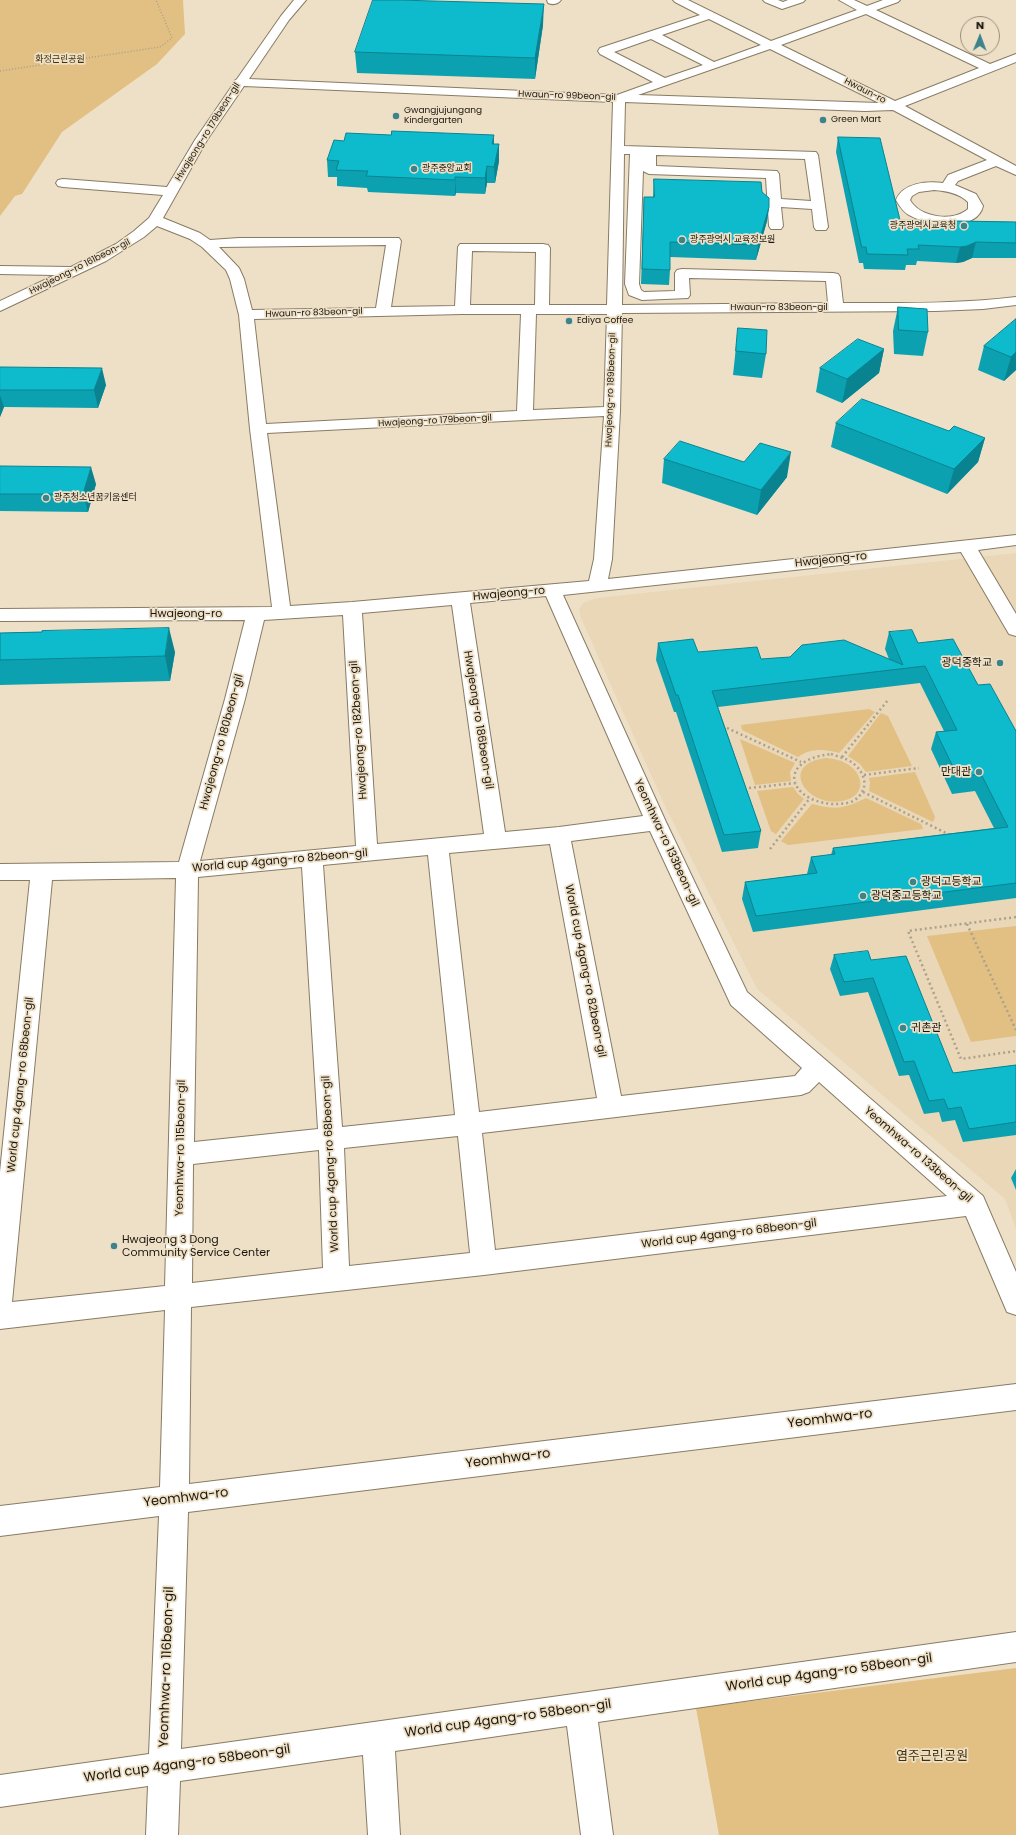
<!DOCTYPE html>
<html>
<head>
<meta charset="utf-8">
<style>
  body { margin:0 }
  #map { position:relative; width:1016px; height:1835px; overflow:hidden; background:#eee0c7; font-family:Poppins,sans-serif }
  canvas { display:block }
  .north { position:absolute; left:960px; top:16px; width:40px; height:40px; box-sizing:border-box; background:#eee0c7; border:1px solid #9a8f7d; border-radius:50%; rotate:1deg; font-size:11px; font-weight:700; line-height:16px; text-align:center; color:#1b160d }
  .north::after { content:''; display:block; margin:auto; width:14px; height:18px; background:#3c838c; clip-path:polygon(50% 0,100% 100%,50% 72%,0 100%) }
</style>
</head>
<body>
<div id="map">
<canvas width="1016" height="1835"></canvas>
<div class="north">N</div>
</div>
<script>
const context = document.querySelector('canvas').getContext('2d');
context.lineJoin = 'round';
function fillPath(path, color) {
  context.fillStyle = color;
  context.fill(path, 'evenodd');
}
function strokePath(path, color, width, dash) {
  context.strokeStyle = color;
  context.lineWidth = width;
  context.lineCap = dash ? 'butt' : 'round';
  context.setLineDash(dash || []);
  context.stroke(path);
}
function drawText(font, color, halo, rows, align = 'center') {
  context.font = font + ' Poppins,"Noto Sans KR",sans-serif';
  context.lineWidth = 3.5;
  context.setLineDash([]);
  context.textBaseline = 'middle';
  context.strokeStyle = halo;
  context.fillStyle = color;
  for (const [text, x, y, turn = 0] of rows) {
    context.save();
    context.translate(x, y);
    context.rotate((+turn || 0) * Math.PI / 180);
    context.textAlign = isNaN(turn) ? turn : align;
    if (halo) context.strokeText(text, 0, 0);
    context.fillText(text, 0, 0);
    context.restore();
  }
}
const built = new Path2D(`
  M1016,553V1229L1005,1199L757,989L664,804L581,618L579,610L583,603L597,598Z`);
const green = new Path2D(`
  M0,0H183L185,34L157,64L62,132L22,194L15,196L0,216Z
  M869,709L875,712L839,753C825,749 810,748 798,757L742,730L741,725Z
  M881,713L888,716L912,766L866,772L860,764L848,756Z
  M740,739L795,763L790,772L791,781L755,785Z
  M827,758C834,759 841,760 847,764C863,773 867,794 846,800C808,811 776,763 827,758Z
  M915,772L935,817L933,822L869,791L870,783L869,778Z
  M793,787L798,794L804,799L776,834L771,831L757,791Z
  M866,798L921,824L923,829L788,845L781,841L812,804C836,810 844,809 866,798Z
  M1016,926V1036L971,1042L927,936Z
  M1016,1668V1835H719L696,1708Z`);
const pathFar1 = new Path2D(`
  M0,71L160,47L172,38L156,0`);
const path = new Path2D(`
  M727,728L801,762
  M831,754C837,756 843,758 848,760C865,769 872,790 853,801C847,804 839,804 832,804C787,800 777,760 831,754Z
  M842,757L888,700
  M864,775L919,768
  M749,788L796,783
  M863,792L950,835
  M770,849L810,798
  M1016,917L908,931L961,1059L1016,1051
  M967,924L1016,1030`);
const minor = new Path2D(`
  M294,0H306L289,20L249,79L617,95L653,82L600,54L598,51L600,48L700,15L675,2L673,0H688L771,41L857,10L839,0H854L867,6L883,0H900L898,2L876,10L990,64L1016,54V62L905,106L1016,166V175L996,166L958,181L955,185L976,194L983,206C977,232 928,226 911,216C904,213 900,207 896,200C903,183 926,181 943,183L948,175L987,160L893,110L865,111L625,102L624,146L816,152L818,155L828,227L826,230H816L814,227L812,209L781,207L783,226L781,229H771L769,226L766,178L649,174L643,171L639,284L641,290L644,292L675,291V273L677,270L682,269L833,273L838,274L840,277L843,303C901,303 958,304 1016,297V305L983,309L936,311L622,313L620,411L612,559L608,579L1016,535V545L978,550L1016,614V636L1009,634L961,552L563,595L666,822L747,992L983,1196L1016,1272V1315L1007,1312L966,1216L484,1275L191,1307L189,1484L1016,1384V1410L188,1512L181,1749L1016,1632V1662L598,1722L613,1835H581L567,1726L395,1751L400,1835H368L363,1755L180,1781L178,1835H146L148,1786L0,1807V1775L149,1754L159,1516L0,1536V1506L160,1487L165,1310L0,1329V1172L30,880H0V864L179,862L225,699L245,620L0,621V609L272,607L250,429L239,315L230,279L226,270L202,247L190,239L157,226L144,237L106,261L0,311V301L55,275L0,274V266L71,267L116,244L134,231L149,218L163,195L63,187L58,186L56,183L58,180L63,179L167,187L195,140L234,83L233,82L237,79L281,16ZM866,14L979,68L895,101L781,45ZM709,19L761,45L714,62L662,35ZM651,39L703,65L665,78L614,52ZM770,49L879,103L638,95ZM244,86L613,102L607,305H549L550,248L548,245L543,244H460L458,247L455,306L391,307L401,241L399,238H239L210,240L200,233L163,218L207,140ZM624,154H630L625,284L629,295L642,300L688,298L690,295L689,278L826,281L828,303L622,305ZM656,155L805,159L811,201L781,199L779,174L777,171L656,166ZM934,190C946,191 959,193 968,202V209C954,222 920,218 910,200L912,196L919,192ZM386,245L376,308L252,310L244,279L239,268L219,247ZM472,251L536,252L535,305H470ZM462,314H521L517,411L266,424L254,319ZM536,314H607L604,407L533,410ZM604,416L594,559L589,581L352,602L290,606L267,433ZM546,596L643,816L559,827L505,832L470,603ZM452,605L484,834L377,844L362,613ZM343,615L356,846L200,861L245,699L264,620ZM650,831L731,1005L802,1068L795,1076L621,1096L571,841ZM550,844L597,1098L479,1112L449,853ZM428,855L455,1115L342,1127L323,865ZM302,867L318,1129L194,1142L198,877ZM176,878L165,1286L12,1302L52,880ZM819,1082L947,1196L495,1250L482,1133L801,1095L809,1092ZM458,1136L470,1253L349,1266L344,1148ZM319,1150L323,1268L192,1283L193,1164Z
  M547,0H561C558,4 553,5 548,3Z
  M763,0H778L783,2L788,0H805L803,2L782,9L765,2Z`);
const wall = new Path2D(`
  M543,25L535,79L357,73L355,52Z
  M838,137L900,220L1016,222V258H972L963,262L956,263L917,261L916,265H906L905,270L864,269L863,263H859L836,152Z
  M494,144H499V161L495,183H487L485,194L456,193L455,196L368,192L367,188L337,186V177H328L327,160Z
  M654,179L762,192L769,207L767,221L756,260L670,257V270L669,285L641,284L644,197H653Z
  M898,307L928,332L923,356L894,354L893,331Z
  M1016,319V370L1004,381L978,370L984,346Z
  M738,328L766,354L762,378L733,375Z
  M884,349L879,373L842,403L816,392L820,368Z
  M0,367L106,385L98,408L4,407L0,417Z
  M836,423L949,431L985,438L978,462L947,494L831,447Z
  M664,459L744,462L787,477L757,515L662,483Z
  M0,466L96,484L88,512L0,511Z
  M42,632L175,652L170,681L0,685V633Z
  M889,632L918,643L978,685L1016,731V898L753,932L742,899L745,882L807,874L811,857L831,855L833,848L994,828L975,791L952,794L931,749L936,732L944,731L920,683L718,707L761,831L758,848L722,852L676,712H674L656,660L658,643L698,652L761,659H889L885,649Z
  M834,955L871,960L953,1073L1016,1065V1135L963,1142L955,1120L942,1122L939,1112L924,1114L909,1075L899,1076L868,992L840,996L830,969Z
  M1016,1169V1190L1011,1178Z`);
const shadedWall = new Path2D(`
  M544,4L543,25L535,79V58Z
  M494,135V152L492,144Z
  M499,144V161L495,183L494,167Z
  M487,166V183L485,194V178Z
  M455,177L456,193L455,196Z
  M769,207L767,221L756,260L758,245Z
  M976,242L972,258L963,262L956,263L960,247Z
  M884,349L879,373L842,403L847,379Z
  M1016,352V370L1004,381L1011,357Z
  M102,368L106,385L98,408L94,390Z
  M0,395L4,407L0,417Z
  M985,438L978,462L947,494L954,469Z
  M791,452L787,477L757,515L761,490Z
  M91,467L96,484L88,512L83,494Z
  M169,628L175,652L170,681L165,656Z`);
const building = new Path2D(`
  M373,0H397L544,4L535,58L355,52Z
  M392,131L494,135L492,144H499L494,167L487,166L485,178L455,177V180L366,176L368,171L336,170L339,161L327,160L334,140L344,141L346,133L391,135Z
  M838,137L880,138L900,220L1016,222V243L976,242L967,246L960,247L918,245L919,249H907L908,255L867,254L866,247H862Z
  M654,179L761,182L762,192L769,198V207L758,245L670,242V270L642,269L644,197H654Z
  M898,307L927,309L928,332L899,330Z
  M1016,319V352L1011,357L984,346Z
  M738,328L767,330L766,354L736,351Z
  M858,339L884,349L847,379L820,368Z
  M0,367L102,368L94,390H0Z
  M862,399L949,431L954,426L985,438L954,469L836,423Z
  M680,441L744,462L760,443L791,452L761,490L664,459Z
  M0,466L91,467L83,494H0Z
  M169,628L165,656L0,660V633L42,632V631Z
  M912,630L918,643L953,639L978,685L990,684L1016,731V883L756,916L745,882L817,873L811,857L835,854L833,848L1008,827L981,774L958,777L936,732L957,730L925,666L712,691L761,831L724,835L678,695H676L658,643L693,639L698,652L757,647L761,659L790,657L802,645L844,640L903,665L889,632Z
  M868,951L871,960L906,956L953,1073L1016,1065V1122L969,1129L961,1107L948,1109L944,1099L929,1101L914,1061L904,1062L873,978L844,982L834,955Z`);
const markers = [
  [396,116,4,"#3c838c"],
  [823,120,4,"#3c838c"],
  [414,169,4,"#3c838c"],
  [964,226,4,"#3c838c"],
  [682,240,4,"#3c838c"],
  [569,321,4,"#3c838c"],
  [46,498,4,"#3c838c"],
  [1000,663,4,"#3c838c"],
  [979,772,4,"#3c838c"],
  [913,882,4,"#3c838c"],
  [863,896,4,"#3c838c"],
  [903,1028,4,"#3c838c"],
  [114,1246,4,"#3c838c"]
];
const farParknames = [
  ["화정근린공원",60,60]
];
const farStreetnames = [
  ["Hwaun-ro",865,91,27],
  ["Hwaun-ro 99beon-gil",567,96,2],
  ["Hwajeong-ro 179beon-gil",208,132,-58],
  ["Hwajeong-ro 161beon-gil",80,267,-27],
  ["Hwaun-ro 83beon-gil",779,308],
  ["Hwaun-ro 83beon-gil",314,313,-2],
  ["Hwajeong-ro 189beon-gil",611,390,-88],
  ["Hwajeong-ro 179beon-gil",435,421,-3]
];
const farPoinames = [
  ["Gwangjujungang",404,111],
  ["Kindergarten",404,121],
  ["Green Mart",831,120],
  ["광주중앙교회",422,169],
  ["광주광역시교육청",956,226,"right"],
  ["광주광역시 교육정보원",690,240],
  ["Ediya Coffee",577,321],
  ["광주청소년꿈키움센터",54,498]
];
const streetNames = [
  ["Hwajeong-ro",831,560,-6],
  ["Hwajeong-ro",509,594,-5],
  ["Hwajeong-ro",186,614],
  ["Hwajeong-ro 186beon-gil",478,720,81],
  ["Hwajeong-ro 182beon-gil",359,730,-94],
  ["Hwajeong-ro 180beon-gil",222,742,-75],
  ["Yeomhwa-ro 133beon-gil",666,843,65],
  ["World cup 4gang-ro 82beon-gil",280,861,-5],
  ["World cup 4gang-ro 82beon-gil",585,971,79],
  ["World cup 4gang-ro 68beon-gil",21,1085,-84],
  ["Yeomhwa-ro 115beon-gil",181,1148,-89],
  ["Yeomhwa-ro 133beon-gil",918,1155,41],
  ["World cup 4gang-ro 68beon-gil",331,1164,-93],
  ["World cup 4gang-ro 68beon-gil",729,1234,-7]
];
const poiNames = [
  ["광덕중학교",992,663,"right"],
  ["만대관",971,772,"right"],
  ["광덕고등학교",921,882],
  ["광덕중고등학교",871,896],
  ["귀촌관",911,1028],
  ["Hwajeong 3 Dong",122,1240],
  ["Community Service Center",122,1253]
];
const nearStreetnames = [
  ["Yeomhwa-ro",830,1419,-7],
  ["Yeomhwa-ro",508,1459,-7],
  ["Yeomhwa-ro",186,1498,-7],
  ["Yeomhwa-ro 116beon-gil",167,1667,-88],
  ["World cup 4gang-ro 58beon-gil",829,1673,-8],
  ["World cup 4gang-ro 58beon-gil",508,1719,-8],
  ["World cup 4gang-ro 58beon-gil",187,1764,-8]
];
const nearParknames = [
  ["염주근린공원",932,1757]
];
fillPath(built, '#e9d7b7');
fillPath(green, '#e2bf82');
strokePath(minor, '#887b64', 2);
strokePath(pathFar1, '#aca18d', 1.5, [1, 2]);
strokePath(path, '#aca18d', 2.5, [2, 3]);
fillPath(minor, '#fff');
fillPath(wall, '#0ca1b0');
fillPath(shadedWall, '#0a8390');
fillPath(building, '#0ebbcd');
strokePath(building, '#0a8390', 1);
for (const [x, y, r, color] of markers) {
  const dot = new Path2D();
  dot.arc(x, y, r, 0, 2 * Math.PI);
  context.fillStyle = color;
  context.fill(dot);
  strokePath(dot, '#eee0c7', 1.5);
}
drawText('9px', '#453108', '#eee0c7', farParknames);
drawText('9px', '#1b160d', '#eee0c7', farStreetnames);
drawText('9px', '#1b160d', '#eee0c7', farPoinames, 'left');
drawText('11px', '#1b160d', '#eee0c7', streetNames);
drawText('11px', '#1b160d', '#eee0c7', poiNames, 'left');
drawText('13px', '#1b160d', '#eee0c7', nearStreetnames);
drawText('13px', '#453108', '#eee0c7', nearParknames);
</script>
</body>
</html>
